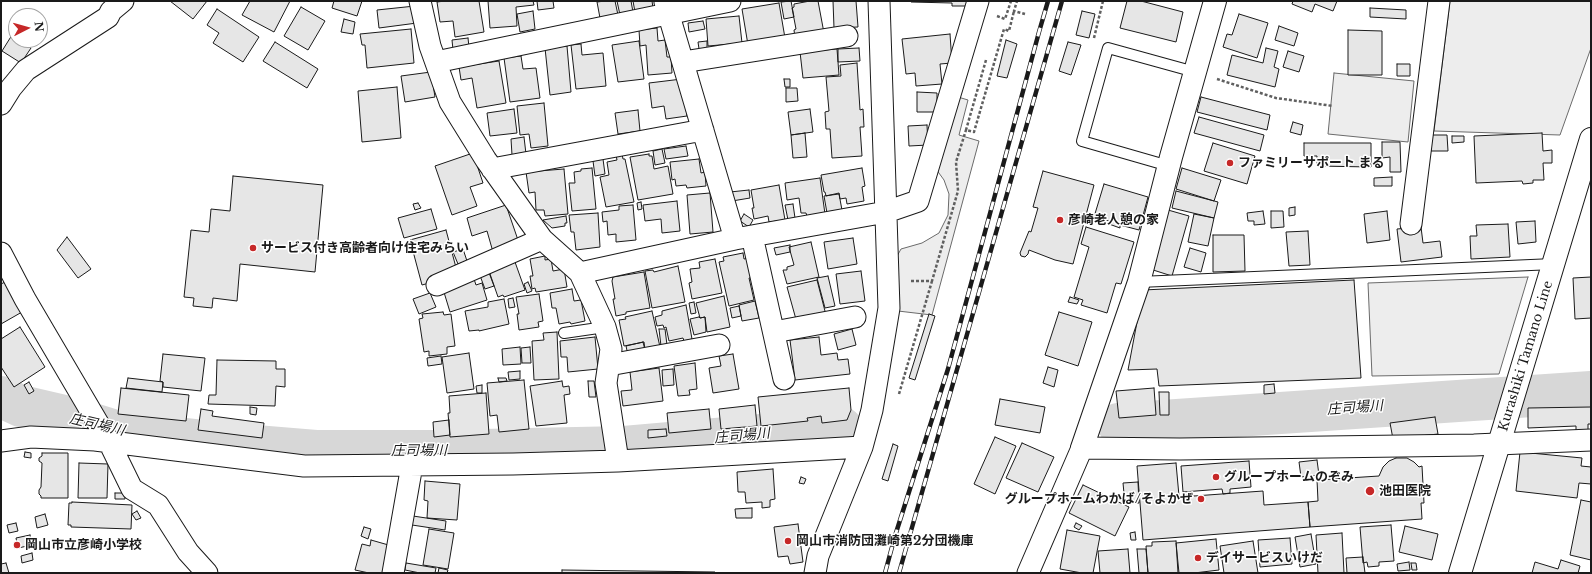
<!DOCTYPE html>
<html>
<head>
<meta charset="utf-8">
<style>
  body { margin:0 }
  #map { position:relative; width:1592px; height:574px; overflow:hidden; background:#fff; font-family:"Libre Baskerville",serif }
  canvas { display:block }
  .frame { position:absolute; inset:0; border:2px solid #1a1a1a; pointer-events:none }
  .north { position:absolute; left:8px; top:8px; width:40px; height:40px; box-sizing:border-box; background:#fff; border:1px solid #a3a3a3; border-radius:50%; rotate:84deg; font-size:11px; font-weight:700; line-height:16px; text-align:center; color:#1a1a1a }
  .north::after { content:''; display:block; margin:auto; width:14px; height:18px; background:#c62828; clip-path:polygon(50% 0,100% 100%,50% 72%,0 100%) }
</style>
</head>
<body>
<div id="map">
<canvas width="1592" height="574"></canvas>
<div class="frame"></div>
<div class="north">N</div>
</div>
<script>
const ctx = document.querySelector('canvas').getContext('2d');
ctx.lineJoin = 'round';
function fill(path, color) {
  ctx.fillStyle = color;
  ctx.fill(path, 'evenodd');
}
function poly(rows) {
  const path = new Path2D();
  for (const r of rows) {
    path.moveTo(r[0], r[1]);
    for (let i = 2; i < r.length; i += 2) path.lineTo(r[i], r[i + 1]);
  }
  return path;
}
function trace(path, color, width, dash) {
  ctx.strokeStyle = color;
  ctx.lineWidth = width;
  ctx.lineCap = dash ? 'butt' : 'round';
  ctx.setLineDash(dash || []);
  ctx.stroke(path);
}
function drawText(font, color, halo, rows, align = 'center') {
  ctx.font = font + ' "Libre Baskerville","Noto Sans JP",serif';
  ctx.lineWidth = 3;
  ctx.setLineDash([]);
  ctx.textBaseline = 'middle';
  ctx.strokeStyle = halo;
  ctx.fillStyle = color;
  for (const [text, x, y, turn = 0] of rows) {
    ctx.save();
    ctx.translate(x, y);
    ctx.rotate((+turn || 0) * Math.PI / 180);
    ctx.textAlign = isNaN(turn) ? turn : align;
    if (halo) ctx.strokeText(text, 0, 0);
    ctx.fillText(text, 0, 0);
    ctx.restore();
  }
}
const built = poly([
  [1450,1,1591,1,1591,48,1560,135,1434,131,1450,1],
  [1334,73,1414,81,1408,142,1328,134,1334,73],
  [958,97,968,100,959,135,979,141,932,315,898,311,896,258,901,249,922,243,939,233,948,215,949,194,944,180,936,169,958,97],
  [1528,277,1499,374,1372,376,1368,283,1528,277]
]);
fill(built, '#ededed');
trace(built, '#6a6a6a', 1);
trace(poly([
  [1,397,21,406,77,419,119,432,231,444,316,451,434,451,624,447,842,428],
  [1118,424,1591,392]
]), '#d7d7d7', 42);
const building = poly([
  [170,1,207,1,193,19,170,1],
  [250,1,290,1,274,32,242,15,250,1],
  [334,1,362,1,357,16,332,8,334,1],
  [445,1,479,1,484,32,455,37,453,21,440,22,437,2,445,1],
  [488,1,533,1,534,5,516,7,517,26,490,28,488,1],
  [537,1,553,1,554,8,538,10,537,1],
  [605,1,615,1,618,15,600,18,597,2,605,1],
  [617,1,631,1,633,12,620,15,617,1],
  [633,1,652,1,653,8,635,12,633,1],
  [791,1,794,17,784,19,781,2,791,1],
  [810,1,818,1,824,33,795,38,794,30,796,29,792,8,794,7,794,4,810,1],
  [833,1,856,1,858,27,834,28,833,1],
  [911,1,967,1,967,6,952,6,952,3,911,2,911,1],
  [1127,1,1141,1,1183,12,1176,42,1120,28,1127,1],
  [1293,1,1337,1,1333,11,1315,4,1312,12,1292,4,1293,1],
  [779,3,785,38,748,45,742,9,779,3],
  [415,6,417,23,379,28,377,10,415,6],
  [301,7,325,21,308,50,284,36,301,7],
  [1370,8,1406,10,1406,19,1370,17,1370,8],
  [217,9,259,37,243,62,213,43,219,33,207,25,217,9],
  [533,11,535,29,520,32,517,14,533,11],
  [1082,11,1095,14,1089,38,1076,35,1082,11],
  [1239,14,1268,23,1257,58,1223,47,1227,34,1232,35,1239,14],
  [739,16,742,43,708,46,706,19,739,16],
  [344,19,355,22,353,34,341,32,344,19],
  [703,21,705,29,689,32,688,23,703,21],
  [1279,26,1298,33,1294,46,1275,40,1279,26],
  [657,28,658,41,665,40,667,57,671,57,672,73,648,75,646,45,640,46,639,30,657,28],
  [411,29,414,63,367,68,365,45,362,45,360,34,411,29],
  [1348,30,1382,31,1382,75,1348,75,1348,30],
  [950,34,952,63,940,64,942,84,916,86,915,73,906,74,902,39,950,34],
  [12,35,16,38,16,40,19,40,31,48,21,63,2,51,12,35],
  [468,38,469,47,453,50,452,40,468,38],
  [1006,40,1017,44,1007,78,997,76,1006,40],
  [639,41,644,79,618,82,612,45,639,41],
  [707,41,707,48,699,49,698,42,707,41],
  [275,42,318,69,307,88,263,61,275,42],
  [1068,42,1081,45,1071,75,1059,71,1068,42],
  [581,44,582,55,603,53,606,86,576,89,571,45,581,44],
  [567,46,571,92,550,95,545,48,567,46],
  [859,48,860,61,838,62,838,49,859,48],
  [1266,48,1278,51,1274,67,1279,69,1275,87,1227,75,1232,55,1263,63,1266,48],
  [837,49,839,75,803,78,800,52,837,49],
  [1288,51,1304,56,1299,72,1283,67,1288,51],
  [521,56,523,69,536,68,540,98,510,102,504,58,521,56],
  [499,61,506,103,477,108,472,78,461,80,459,67,499,61],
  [857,63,860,110,863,109,864,127,860,127,862,156,832,158,830,129,826,129,825,112,829,111,826,77,841,76,840,65,857,63],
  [1397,64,1410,64,1410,76,1397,76,1397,64],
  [431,72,435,97,405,102,401,76,431,72],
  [682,79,687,116,666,119,664,106,652,108,649,83,682,79],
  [784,79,790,79,790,87,785,87,784,79],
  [397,87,401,138,362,142,358,91,397,87],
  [786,88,797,88,798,101,786,102,786,88],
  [917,92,937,93,937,112,917,112,917,92],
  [1201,97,1270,115,1267,130,1197,112,1201,97],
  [544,103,548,146,531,148,529,134,520,135,517,106,544,103],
  [514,109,517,133,490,136,487,113,514,109],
  [810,109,813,132,791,135,788,112,810,109],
  [638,110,640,131,618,134,615,113,638,110],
  [1199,117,1264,135,1260,151,1194,133,1199,117],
  [1293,122,1303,125,1301,135,1290,132,1293,122],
  [927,125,928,145,909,146,908,126,927,125],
  [805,133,807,157,793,158,791,135,805,133],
  [1542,133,1543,151,1552,150,1552,163,1543,163,1544,180,1533,180,1533,183,1523,184,1522,181,1476,183,1474,136,1542,133],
  [1431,135,1447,135,1448,151,1431,151,1431,135],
  [1452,136,1464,136,1464,142,1452,143,1452,136],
  [524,137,526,154,512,155,511,139,524,137],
  [1382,142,1400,142,1401,172,1390,172,1390,157,1382,158,1382,142],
  [1213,143,1255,156,1247,184,1204,171,1213,143],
  [1304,143,1371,143,1371,167,1317,166,1317,156,1304,156,1304,143],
  [686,146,688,156,666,159,664,149,686,146],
  [662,149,665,163,655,165,653,151,662,149],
  [473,153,483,183,470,187,477,206,452,215,435,166,473,153],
  [622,154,623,159,625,159,634,202,606,207,600,177,609,175,607,162,617,160,616,155,622,154],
  [649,154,649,156,652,156,654,169,668,166,673,194,638,200,630,157,649,154],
  [603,159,605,174,595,176,593,161,603,159],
  [699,159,701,173,705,172,706,186,687,188,686,185,676,186,675,179,672,180,670,162,699,159],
  [592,168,596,209,572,211,569,183,575,183,574,172,581,171,581,169,592,168],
  [862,168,865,186,862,187,864,201,847,204,846,198,840,199,839,193,826,196,825,192,824,192,821,175,862,168],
  [1182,168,1221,180,1214,201,1176,189,1182,168],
  [564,169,568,214,545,216,544,210,536,210,535,192,529,193,526,172,564,169],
  [1043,171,1094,185,1073,264,1055,260,1029,250,1028,254,1025,257,1021,256,1020,253,1029,231,1031,232,1038,208,1033,207,1043,171],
  [233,176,323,185,315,272,240,264,237,301,213,298,212,308,193,306,194,298,184,297,191,230,209,232,211,209,230,211,233,176],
  [1392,177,1392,186,1374,186,1374,178,1392,177],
  [820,178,825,214,807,216,806,213,801,213,799,198,787,200,785,183,820,178],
  [1104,184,1148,197,1139,230,1120,225,1120,228,1109,224,1109,221,1094,217,1104,184],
  [779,185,785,220,769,222,768,216,754,219,752,208,754,208,751,190,779,185],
  [749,190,750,198,732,201,730,192,749,190],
  [1176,191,1218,202,1214,218,1172,208,1176,191],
  [710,193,713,232,690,234,687,195,710,193],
  [839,194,842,210,827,213,824,196,839,194],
  [677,201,680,231,662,233,661,219,645,221,643,205,677,201],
  [641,202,642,209,638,210,637,203,641,202],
  [418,203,421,208,415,210,413,204,418,203],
  [793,204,795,218,788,220,785,205,793,204],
  [506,205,519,243,493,252,487,231,472,236,467,218,506,205],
  [633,205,636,240,616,242,616,234,608,235,607,221,603,222,602,212,619,210,619,206,633,205],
  [1295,207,1295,215,1289,216,1289,208,1295,207],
  [431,209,437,229,404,238,398,218,431,209],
  [1168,210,1189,216,1172,276,1150,269,1168,210],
  [1263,211,1265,224,1254,225,1254,221,1248,221,1247,213,1263,211],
  [1271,211,1283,211,1284,227,1271,228,1271,211],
  [1387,211,1390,240,1367,243,1364,214,1387,211],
  [598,213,600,247,576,250,574,232,571,232,569,215,598,213],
  [744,214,753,220,749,227,740,221,744,214],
  [1194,214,1214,218,1208,246,1188,242,1194,214],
  [566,216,567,223,565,223,565,226,552,228,543,220,566,216],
  [1535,221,1536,242,1518,244,1516,222,1535,221],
  [1508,224,1510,257,1471,259,1470,236,1477,236,1476,225,1508,224],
  [1086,227,1134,242,1121,284,1116,283,1107,313,1081,305,1083,300,1074,297,1089,247,1081,244,1086,227],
  [1421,227,1423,243,1440,241,1442,257,1401,262,1397,229,1421,227],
  [446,230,458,275,422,285,410,240,446,230],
  [1308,231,1310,265,1289,266,1286,232,1308,231],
  [1213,235,1244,235,1245,271,1213,272,1213,235],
  [67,237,91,269,78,278,57,250,67,237],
  [853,238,857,264,828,269,824,242,853,238],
  [811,242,819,277,787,284,783,270,787,270,787,267,794,265,789,247,811,242],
  [790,245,790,252,776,255,774,248,790,245],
  [1190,248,1206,253,1201,272,1184,267,1190,248],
  [463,249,467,261,458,264,453,252,463,249],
  [743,253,744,259,749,258,754,277,749,278,754,300,729,306,719,262,724,261,723,257,743,253],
  [545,256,545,260,551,259,553,271,564,269,567,287,536,292,535,288,532,289,530,276,533,276,530,259,545,256],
  [715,259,722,293,692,299,689,283,692,282,690,269,700,268,699,262,715,259],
  [515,262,525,290,504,297,503,295,498,297,489,271,515,262],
  [678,266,685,302,652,308,645,271,653,270,654,272,678,266],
  [488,270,494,286,485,289,479,273,488,270],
  [861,271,865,301,840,304,836,274,861,271],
  [644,272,650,308,626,312,626,314,616,316,613,299,615,299,612,281,613,277,644,272],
  [473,276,476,285,482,283,487,300,450,312,443,289,473,276],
  [828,276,835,306,825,308,817,278,828,276],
  [1591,277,1591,318,1575,319,1573,278,1591,277],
  [817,280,826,315,797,323,787,287,817,280],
  [1354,280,1361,378,1159,386,1157,369,1128,370,1143,290,1354,280],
  [5,282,22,312,1,324,1,284,5,282],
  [528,282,532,291,527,293,524,284,528,282],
  [572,289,574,301,581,300,585,321,571,324,570,322,559,324,556,308,552,308,550,293,572,289],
  [430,293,436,307,419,314,413,299,430,293],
  [539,294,543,321,538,322,539,327,519,330,517,314,519,314,516,297,539,294],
  [724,296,730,327,707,332,705,317,700,318,696,303,724,296],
  [1070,297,1079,300,1077,304,1068,302,1070,297],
  [513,298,515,307,509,308,508,299,513,298],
  [504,299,509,324,479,331,479,330,469,331,465,311,488,307,488,302,504,299],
  [755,301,759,318,742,321,739,305,755,301],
  [694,302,696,313,691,314,689,303,694,302],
  [686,305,692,339,684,341,683,338,669,341,666,327,664,328,663,325,657,326,655,317,662,315,662,311,686,305],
  [739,306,741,316,732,318,730,308,739,306],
  [652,311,660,347,645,350,644,342,624,346,619,320,626,319,625,317,652,311],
  [443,312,444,315,451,314,455,346,447,347,447,354,429,356,429,351,424,352,419,319,423,318,422,314,443,312],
  [1059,312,1092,322,1078,366,1045,355,1059,312],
  [929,314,935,316,915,380,909,378,929,314],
  [699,317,700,318,705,317,706,332,694,335,690,319,699,317],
  [20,327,45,367,14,387,1,367,1,339,20,327],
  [659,329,665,329,667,345,661,346,659,329],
  [852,329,856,345,838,350,834,334,852,329],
  [557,332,559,379,534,380,532,341,544,340,543,333,557,332],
  [595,337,598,369,568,372,567,357,561,357,560,341,595,337],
  [819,337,821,355,837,353,838,360,848,359,850,374,795,380,790,340,819,337],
  [643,342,645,350,628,355,626,346,643,342],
  [520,347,521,364,503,365,502,349,520,347],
  [530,347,531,363,522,363,521,348,530,347],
  [469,353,474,389,447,393,442,357,469,353],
  [163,354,205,358,201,391,163,387,163,382,160,381,163,354],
  [733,354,739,389,713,393,709,368,721,366,719,356,733,354],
  [441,356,442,364,428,366,427,358,441,356],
  [217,360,276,361,276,369,285,369,285,387,276,386,275,406,208,404,209,395,216,395,217,360],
  [695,363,697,389,689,390,690,395,678,396,674,366,695,363],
  [1048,367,1058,370,1054,387,1043,383,1048,367],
  [659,368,663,401,623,406,621,391,632,390,630,372,659,368],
  [673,369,674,385,663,386,662,370,673,369],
  [520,371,520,379,509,380,508,372,520,371],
  [128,378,163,382,162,392,126,388,128,378],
  [498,378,506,378,507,381,499,382,498,378],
  [524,380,529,429,499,432,497,415,490,416,487,383,524,380],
  [562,381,563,387,569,386,570,394,564,395,567,423,536,426,530,386,562,381],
  [588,381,594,381,596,397,589,397,588,381],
  [29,382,34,391,29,394,24,385,29,382],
  [1274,384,1275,393,1264,394,1264,385,1274,384],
  [482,385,482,393,477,393,476,386,482,385],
  [121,388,189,395,186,421,118,414,121,388],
  [849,388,851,410,847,420,822,423,821,416,807,418,808,421,761,426,758,397,849,388],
  [1154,388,1156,415,1119,418,1116,391,1154,388],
  [1159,392,1169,392,1169,415,1160,415,1159,392],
  [486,393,489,434,450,437,448,413,450,413,449,396,486,393],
  [1000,399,1045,407,1040,433,995,425,1000,399],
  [755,405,757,426,721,429,719,409,755,405],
  [250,407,257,408,256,415,250,414,250,407],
  [1591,407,1591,424,1588,424,1588,431,1576,432,1576,426,1528,428,1528,408,1591,407],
  [201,409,213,411,212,416,264,423,262,438,198,430,201,409],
  [709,409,711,429,669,433,667,413,709,409],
  [1435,417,1438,434,1393,439,1390,423,1435,417],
  [449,420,450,435,434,437,433,422,449,420],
  [666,429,667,436,648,438,648,430,666,429],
  [995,437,1016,446,995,494,974,484,995,437],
  [1022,443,1054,457,1038,492,1006,478,1022,443],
  [893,444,898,446,888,481,882,479,893,444],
  [25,452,31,453,31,458,24,457,25,452],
  [1520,452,1582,458,1581,466,1591,467,1591,484,1579,483,1577,498,1516,491,1520,452],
  [42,453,68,453,68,498,41,498,41,496,39,494,39,490,41,487,42,463,39,461,39,458,42,456,42,453],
  [1396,458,1407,458,1414,462,1419,467,1422,466,1424,503,1421,503,1422,519,1310,527,1308,502,1318,501,1317,480,1379,476,1383,467,1389,461,1396,458],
  [1317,460,1319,475,1301,477,1299,462,1317,460],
  [1249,461,1251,487,1230,489,1230,493,1223,494,1222,489,1183,492,1181,466,1249,461],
  [79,463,108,464,107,498,78,498,79,463],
  [1176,463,1179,496,1193,494,1194,496,1263,491,1264,505,1308,502,1310,527,1143,540,1137,466,1176,463],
  [773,469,775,499,770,500,770,507,762,508,762,502,746,503,745,492,738,492,737,472,773,469],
  [801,477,806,479,804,484,799,483,801,477],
  [425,481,460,484,457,520,427,518,428,501,424,500,425,481],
  [1138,482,1139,503,1125,504,1123,483,1138,482],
  [1083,485,1129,507,1115,536,1069,513,1083,485],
  [115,493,125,493,125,499,115,499,115,493],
  [1581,500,1591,502,1591,560,1570,555,1581,500],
  [72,502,132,505,131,529,71,527,71,525,68,525,69,503,72,503,72,502],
  [752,508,752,518,736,518,735,509,752,508],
  [137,511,141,518,136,520,132,514,137,511],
  [45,514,48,525,37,528,35,517,45,514],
  [413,516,446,521,445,530,412,525,413,516],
  [16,523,18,531,9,533,7,525,16,523],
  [1076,523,1082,526,1079,530,1074,527,1076,523],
  [798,524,803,562,790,564,788,556,778,557,774,527,798,524],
  [1391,525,1394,561,1379,562,1379,566,1368,567,1367,562,1363,563,1360,527,1391,525],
  [1405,526,1438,534,1432,560,1399,552,1405,526],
  [364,527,371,529,368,539,361,536,364,527],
  [429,529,454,533,448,569,423,565,429,529],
  [1067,530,1100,536,1093,573,1082,573,1060,569,1067,530],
  [1135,532,1136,540,1131,540,1130,533,1135,532],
  [1342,533,1344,573,1318,573,1316,535,1342,533],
  [1311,534,1316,564,1300,567,1295,537,1311,534],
  [30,535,32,545,18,548,16,538,30,535],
  [1290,538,1292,564,1260,567,1258,540,1290,538],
  [1216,539,1219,570,1194,573,1179,573,1176,543,1216,539],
  [371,540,392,546,385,573,369,573,355,570,362,544,370,546,371,540],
  [1176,541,1178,573,1148,573,1146,546,1152,546,1152,542,1176,541],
  [1253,541,1258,573,1224,573,1220,546,1253,541],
  [1128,549,1130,573,1100,573,1098,551,1128,549],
  [1137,549,1146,549,1148,573,1139,573,1137,549],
  [32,553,33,560,22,563,21,556,32,553],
  [1363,557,1365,573,1347,573,1346,558,1363,557],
  [1561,560,1580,566,1578,573,1532,573,1535,562,1558,569,1561,560],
  [1409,562,1410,570,1398,571,1397,564,1409,562],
  [6,563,9,573,1,573,1,564,6,563],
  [406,563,436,568,435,573,420,573,405,570,406,563],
  [1411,563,1416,563,1417,570,1412,570,1411,563],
  [439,568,448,570,447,573,438,573,439,568],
  [562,570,715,572,715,573,562,573,562,570]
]);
fill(building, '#e6e6e6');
trace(building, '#1a1a1a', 1);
const service = poly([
  [1169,166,1082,141,1108,48,1195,72],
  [1139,282,1554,264],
  [564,333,605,327]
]);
const minor = poly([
  [420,1,430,46,450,102,486,160,542,239,580,273,605,327,611,349,606,383,618,461],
  [665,2,735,239],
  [436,62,730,1],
  [683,62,847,36],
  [1,104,11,88,26,70,108,17,111,11,123,1],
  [492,169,703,130],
  [1411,224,1439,1],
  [752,236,784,379],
  [1,253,25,299,109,442,132,489,158,505,188,552,207,573],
  [580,273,735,239,886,212,918,201,978,1],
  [437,285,542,239],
  [774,332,855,317],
  [609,365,719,345],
  [1,441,31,437,95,440,304,466,513,464,618,461,862,447],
  [393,573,412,465],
  [815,573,818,556,862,447,872,410,889,308,879,1],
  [1028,573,1082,448,1180,449,1474,445,1591,440]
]);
const tertiary = poly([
  [1082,448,1139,282,1171,157,1215,1]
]);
const primary = poly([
  [1460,573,1591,139]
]);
trace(service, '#1a1a1a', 12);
trace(minor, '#1a1a1a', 23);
trace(tertiary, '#1a1a1a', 24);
trace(primary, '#1a1a1a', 24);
trace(poly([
  [1016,1,1017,1,1014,11,1025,14],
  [997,16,1005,19,1011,1],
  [1094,38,1103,1],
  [986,60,966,130,974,132,1004,29,1009,31,1014,11],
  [1217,79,1276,98,1333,106],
  [911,281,932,281,958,191,956,162,966,130],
  [899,394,932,281]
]), '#5f5f5f', 2.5, [3, 2]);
trace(service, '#fff', 10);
trace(minor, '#fff', 21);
trace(tertiary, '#fff', 22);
trace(primary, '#fff', 22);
const rail = poly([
  [885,573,895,536,948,369,1039,32,1048,1],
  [899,573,1062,1]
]);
trace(rail, '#1a1a1a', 4.5);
trace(rail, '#fff', 3, [9]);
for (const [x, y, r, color] of [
  [1230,163,4,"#c62828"],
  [1060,220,4,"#c62828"],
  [253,248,4,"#c62828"],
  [1216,477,4,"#c62828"],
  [1370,491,5,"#c62828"],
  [1201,499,4,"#c62828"],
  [788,541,4,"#c62828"],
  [17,545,4,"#c62828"],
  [1198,558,4,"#c62828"]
]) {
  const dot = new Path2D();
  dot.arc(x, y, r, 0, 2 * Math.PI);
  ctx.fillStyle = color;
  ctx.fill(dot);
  trace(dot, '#fff', 1.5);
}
drawText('bold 13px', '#1a1a1a', '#fff', [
  ["ファミリーサポート まる",1238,163],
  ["彦崎老人憩の家",1068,220],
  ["サービス付き高齢者向け住宅みらい",261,248],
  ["グループホームのぞみ",1224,477],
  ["池田医院",1379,491],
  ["グループホームわかば/そよかぜ",1193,499,"right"],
  ["岡山市消防団灘崎第2分団機庫",796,541],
  ["岡山市立彦崎小学校",25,545],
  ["デイサービスいけだ",1206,558]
], 'left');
drawText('13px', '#1a1a1a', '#fff', [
  ["Kurashiki Tamano Line",1526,356,-73]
]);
drawText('italic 14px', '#1a1a1a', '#fff', [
  ["庄司場川",1355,408,-4],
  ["庄司場川",97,425,13],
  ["庄司場川",742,436,-5],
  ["庄司場川",419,451]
]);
</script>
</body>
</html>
